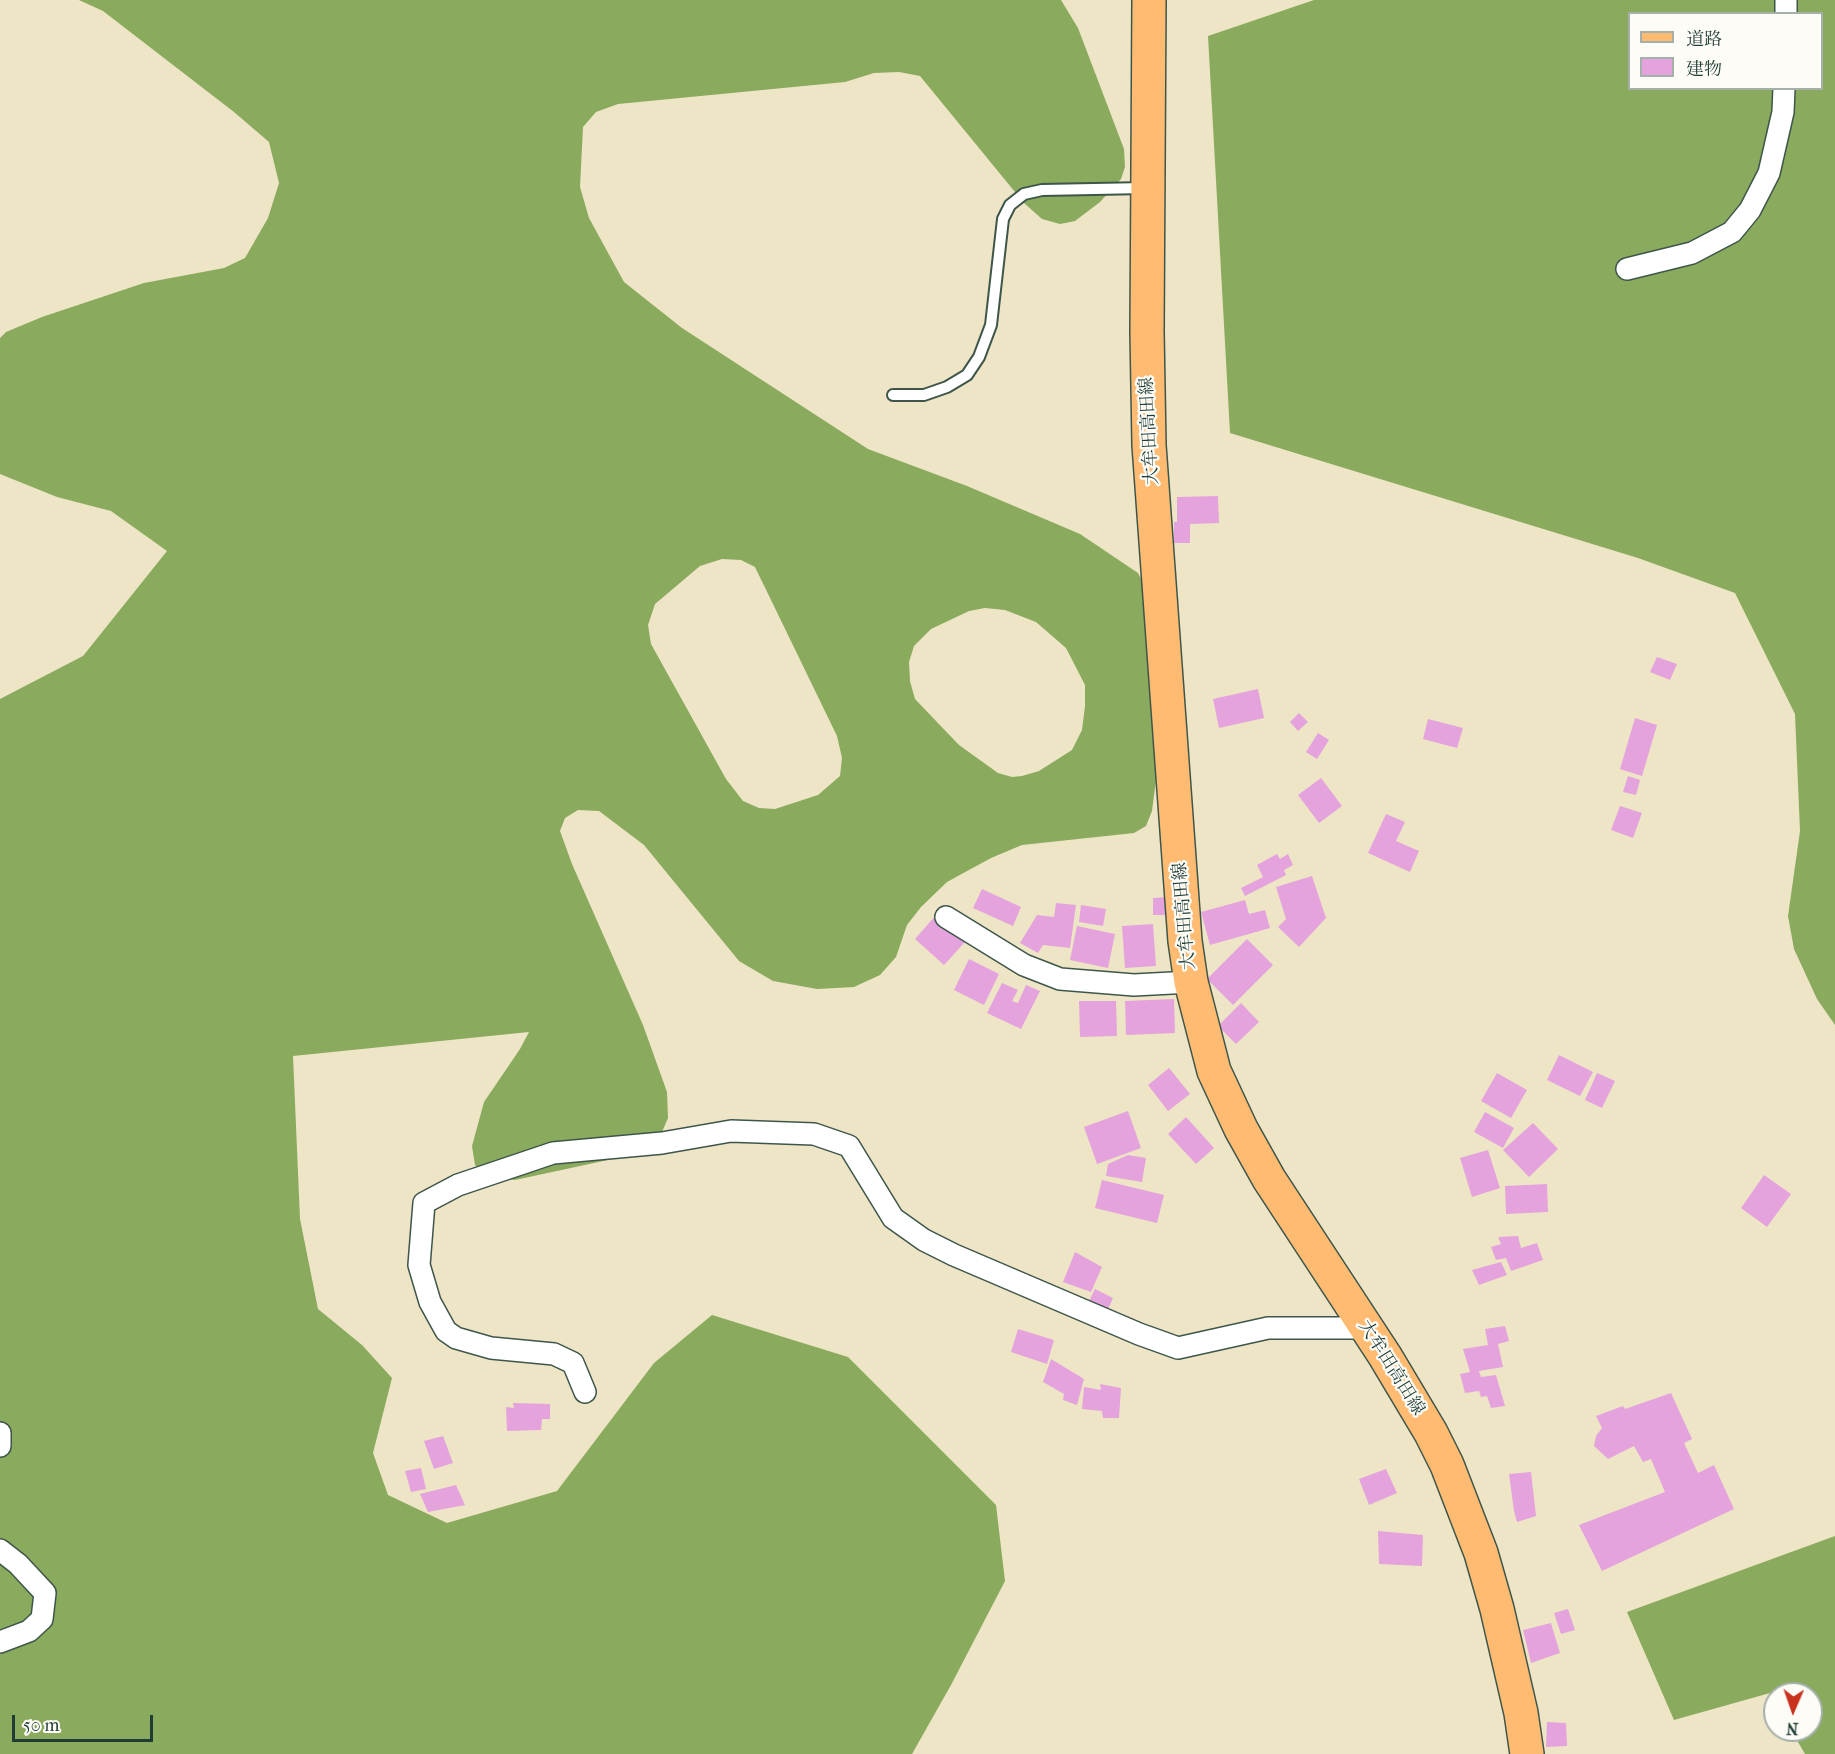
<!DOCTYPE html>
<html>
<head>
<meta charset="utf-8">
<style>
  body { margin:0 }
  #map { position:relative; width:1835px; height:1754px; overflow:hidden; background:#eee5c7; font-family:"IM FELL French Canon","Noto Serif JP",serif }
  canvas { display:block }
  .legend { position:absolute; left:1628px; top:12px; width:195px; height:78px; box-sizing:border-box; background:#fdfcf7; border:2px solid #a4b0a9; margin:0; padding:8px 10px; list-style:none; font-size:18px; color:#1f3d34 }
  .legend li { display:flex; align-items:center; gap:12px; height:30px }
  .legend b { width:30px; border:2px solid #a4b0a9 }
  .north { position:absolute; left:1763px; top:1682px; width:60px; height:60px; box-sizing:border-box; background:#fdfcf7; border:2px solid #a4b0a9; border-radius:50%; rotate:182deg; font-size:16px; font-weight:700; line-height:24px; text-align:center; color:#1f3d34 }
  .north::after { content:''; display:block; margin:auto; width:21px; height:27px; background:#c8321e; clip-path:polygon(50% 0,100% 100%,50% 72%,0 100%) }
  .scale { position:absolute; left:12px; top:1715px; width:141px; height:27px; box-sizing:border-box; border:3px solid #1f3d34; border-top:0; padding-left:8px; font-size:18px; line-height:21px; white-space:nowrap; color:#1f3d34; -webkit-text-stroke:4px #fdfcf7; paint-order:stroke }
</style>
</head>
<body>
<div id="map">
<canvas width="1835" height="1754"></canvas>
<ul class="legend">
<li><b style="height:8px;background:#febb71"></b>道路</li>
<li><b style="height:16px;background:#e4a3dd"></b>建物</li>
</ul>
<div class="north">N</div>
<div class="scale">50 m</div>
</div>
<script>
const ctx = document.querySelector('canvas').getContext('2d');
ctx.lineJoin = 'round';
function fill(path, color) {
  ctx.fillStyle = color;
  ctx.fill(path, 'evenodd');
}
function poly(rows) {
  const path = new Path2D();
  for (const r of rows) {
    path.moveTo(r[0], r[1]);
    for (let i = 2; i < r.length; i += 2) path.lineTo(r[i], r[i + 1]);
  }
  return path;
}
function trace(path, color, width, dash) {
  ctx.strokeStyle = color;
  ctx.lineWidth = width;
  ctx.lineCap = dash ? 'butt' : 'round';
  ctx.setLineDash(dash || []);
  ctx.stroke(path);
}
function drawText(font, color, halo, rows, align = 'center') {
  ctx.font = font + ' "IM FELL French Canon","Noto Serif JP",serif';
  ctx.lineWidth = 4.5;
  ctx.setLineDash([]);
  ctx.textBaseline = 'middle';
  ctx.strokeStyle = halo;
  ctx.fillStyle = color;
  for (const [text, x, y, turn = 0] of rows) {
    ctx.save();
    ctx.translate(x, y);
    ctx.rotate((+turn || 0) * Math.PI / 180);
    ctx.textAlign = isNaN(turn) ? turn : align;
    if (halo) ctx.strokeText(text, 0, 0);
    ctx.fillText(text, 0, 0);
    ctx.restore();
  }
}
fill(poly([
  [79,0,1061,0,1078,28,1124,149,1125,167,1121,179,1100,202,1075,221,1060,224,1042,219,1024,203,920,76,899,72,874,73,845,82,618,104,596,112,583,127,580,187,589,218,624,282,682,328,868,449,967,486,1080,534,1138,573,1146,589,1150,625,1156,780,1152,811,1146,826,1134,833,1022,845,991,858,947,882,921,907,907,925,896,957,880,975,854,987,817,989,773,981,739,961,644,845,599,811,578,810,565,818,560,831,572,864,643,1025,667,1092,668,1118,662,1132,645,1152,515,1180,486,1177,475,1165,472,1146,484,1102,520,1049,529,1032,293,1056,300,1219,318,1309,362,1345,392,1378,373,1453,388,1495,447,1523,557,1491,654,1363,712,1315,848,1357,996,1505,1005,1581,951,1685,912,1754,0,1754,0,699,83,656,167,551,111,511,57,497,0,474,0,338,6,332,42,317,144,283,224,268,245,258,268,218,279,183,269,142,234,112,103,11],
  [722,559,741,560,755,567,837,736,842,758,840,776,818,795,775,809,759,808,743,801,726,779,651,644,648,625,655,604,700,566],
  [985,608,1005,610,1036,622,1066,648,1085,685,1085,706,1082,730,1072,750,1039,771,1022,776,1012,777,998,773,959,745,915,699,910,681,909,662,914,646,931,629,969,611],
  [1314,0,1835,0,1835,1025,1817,999,1794,949,1788,916,1800,831,1795,714,1735,593,1638,558,1230,433,1208,36],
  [1630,14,1822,14,1822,88,1630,88],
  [1835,1536,1835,1754,1805,1754,1791,1730,1811,1730,1811,1694,1775,1694,1775,1701,1770,1693,1674,1720,1627,1612]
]), '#8aaa5d');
fill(poly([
  [1218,496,1219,523,1190,524,1190,543,1174,543,1174,522,1177,522,1177,497],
  [1657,657,1677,664,1670,680,1650,672],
  [1258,689,1264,718,1219,728,1213,699],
  [1299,713,1308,722,1298,731,1290,722],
  [1635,718,1657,725,1642,776,1620,769],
  [1428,719,1463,728,1457,748,1423,739],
  [1318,733,1329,740,1317,759,1306,752],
  [1628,776,1640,780,1636,795,1623,792],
  [1321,778,1342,806,1319,823,1298,795],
  [1620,806,1642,813,1633,838,1611,830],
  [1386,814,1405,822,1396,841,1419,851,1410,872,1368,853],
  [1277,854,1280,859,1288,854,1293,865,1284,870,1286,875,1245,896,1241,888,1263,877,1257,865],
  [1312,876,1326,918,1299,947,1278,927,1286,919,1276,887],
  [982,889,1021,907,1013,926,973,908],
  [1168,897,1167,915,1153,915,1153,898],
  [1245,900,1249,914,1265,910,1270,928,1210,945,1201,912],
  [1056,903,1076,905,1070,948,1043,945,1038,953,1020,943,1037,915,1054,917],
  [1081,905,1106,909,1103,926,1079,922],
  [936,915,965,942,944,965,915,939],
  [1153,924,1156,966,1125,968,1122,926],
  [1077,926,1115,934,1108,968,1070,960],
  [1247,939,1273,965,1233,1005,1207,979],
  [969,959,999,974,984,1005,954,990],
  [1002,983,1018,990,1012,1001,1018,1003,1026,985,1040,991,1021,1029,987,1013],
  [1174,999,1175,1033,1126,1035,1125,1001],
  [1079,1001,1116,1001,1117,1036,1080,1037],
  [1241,1003,1259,1022,1236,1044,1218,1026],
  [1559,1055,1593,1072,1580,1096,1547,1080],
  [1169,1068,1190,1094,1168,1111,1148,1085],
  [1497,1073,1527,1090,1511,1118,1481,1101],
  [1597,1073,1615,1081,1602,1108,1585,1100],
  [1128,1111,1141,1148,1097,1164,1084,1127],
  [1485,1112,1514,1128,1503,1148,1474,1132],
  [1186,1117,1214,1148,1196,1164,1168,1134],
  [1533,1123,1558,1149,1529,1177,1503,1150],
  [1488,1150,1500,1188,1472,1197,1460,1158],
  [1128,1155,1146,1158,1142,1182,1106,1176,1108,1164],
  [1764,1175,1791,1194,1767,1227,1741,1208],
  [1102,1180,1164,1195,1157,1223,1095,1208],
  [1547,1184,1548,1212,1506,1214,1505,1186],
  [1518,1236,1521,1248,1537,1243,1543,1260,1511,1271,1506,1258,1496,1260,1491,1247,1501,1244,1498,1237],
  [1075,1252,1102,1267,1091,1292,1063,1282],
  [1501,1262,1507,1275,1479,1285,1472,1270],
  [1095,1289,1113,1298,1105,1316,1086,1307],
  [1505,1326,1509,1341,1498,1344,1503,1367,1479,1371,1481,1377,1496,1375,1505,1406,1491,1408,1487,1396,1481,1397,1479,1391,1465,1393,1460,1374,1470,1372,1463,1349,1488,1345,1485,1329],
  [1018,1329,1054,1340,1047,1364,1011,1352],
  [1051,1359,1084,1379,1077,1405,1063,1400,1064,1394,1043,1382],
  [1100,1384,1121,1388,1119,1418,1103,1418,1102,1411,1082,1409,1084,1387,1101,1390],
  [1671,1393,1692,1439,1684,1443,1698,1473,1714,1465,1734,1509,1602,1571,1579,1525,1665,1492,1651,1459,1643,1462,1634,1446,1608,1459,1594,1446,1596,1436,1602,1428,1596,1416,1623,1406,1625,1409],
  [513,1403,550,1404,550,1419,542,1419,541,1430,507,1431,506,1407,514,1408],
  [443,1436,453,1463,434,1469,424,1441],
  [421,1468,426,1489,411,1492,405,1471],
  [1386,1469,1397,1493,1369,1505,1359,1479],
  [1531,1472,1536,1516,1517,1522,1514,1511,1509,1474],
  [456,1485,465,1505,428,1512,420,1494],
  [1378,1531,1423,1535,1422,1566,1379,1564],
  [1568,1609,1575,1630,1561,1634,1554,1613],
  [1551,1623,1560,1653,1531,1663,1523,1630],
  [1547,1722,1566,1723,1567,1746,1546,1747]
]), '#e4a3dd');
const lane = poly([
  [893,395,924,395,947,387,967,375,979,357,991,325,1003,219,1010,205,1024,194,1042,190,1146,188]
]);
const street = poly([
  [1786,14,1786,0],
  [1627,269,1692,253,1732,232,1750,210,1769,173,1783,112,1784,88],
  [946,917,1024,965,1060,979,1134,985,1191,982],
  [585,1392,573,1363,554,1354,491,1348,456,1338,446,1331,430,1302,419,1265,424,1203,458,1185,553,1153,662,1143,731,1131,814,1134,849,1146,893,1218,924,1240,954,1255,1139,1334,1178,1348,1268,1328,1366,1328],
  [0,1433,0,1446],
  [0,1550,18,1564,45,1593,42,1619,29,1631,0,1642]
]);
const primary = poly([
  [1149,0,1147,331,1149,445,1185,941,1191,982,1214,1071,1241,1129,1269,1179,1385,1356,1431,1433,1447,1465,1481,1553,1497,1609,1521,1713,1527,1754]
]);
trace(lane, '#3e564a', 14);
trace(street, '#3e564a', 24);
trace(primary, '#3e564a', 36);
trace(lane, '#fff', 10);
trace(street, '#fff', 21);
trace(primary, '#febb71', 33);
drawText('18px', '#1f3d34', '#fdfcf7', [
  ["大牟田高田線",1150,431,-93],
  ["大牟田高田線",1185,916,-95],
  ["大牟田高田線",1391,1368,58]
]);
</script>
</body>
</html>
